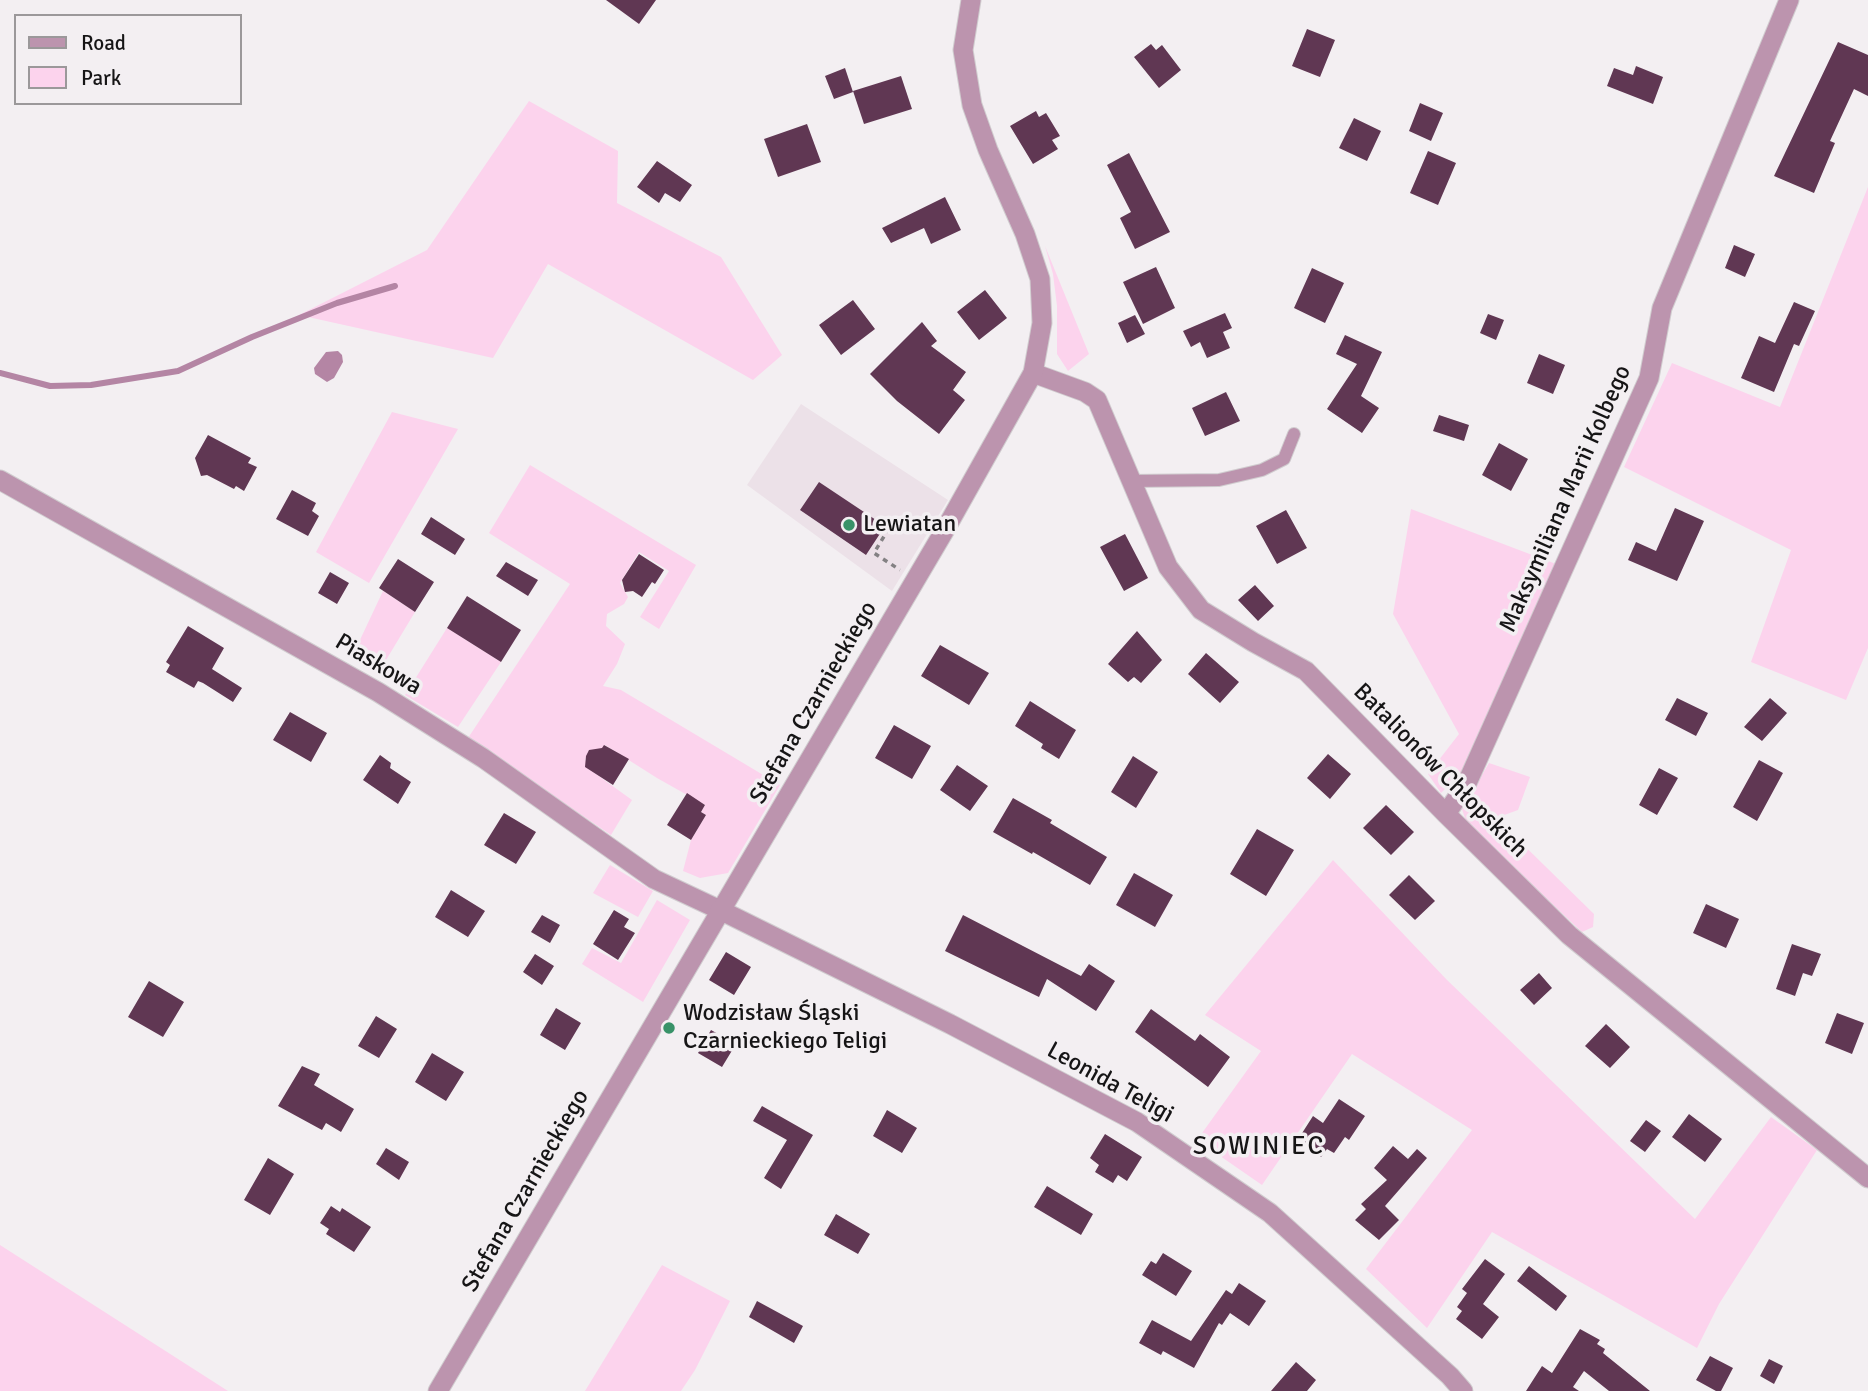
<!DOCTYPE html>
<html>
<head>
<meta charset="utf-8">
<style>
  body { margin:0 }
  #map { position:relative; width:1868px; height:1391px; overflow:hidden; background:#f3eff2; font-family:Signika,sans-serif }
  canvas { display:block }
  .legend { position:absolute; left:14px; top:14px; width:228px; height:91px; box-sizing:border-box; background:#f3eff2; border:2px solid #9b989a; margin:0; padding:9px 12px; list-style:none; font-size:21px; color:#161516 }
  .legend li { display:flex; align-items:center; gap:14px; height:35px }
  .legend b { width:35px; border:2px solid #9b989a }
</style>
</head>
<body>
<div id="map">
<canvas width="1868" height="1391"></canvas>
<ul class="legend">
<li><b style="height:9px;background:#bc94ae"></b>Road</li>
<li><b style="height:19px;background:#fcd3ed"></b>Park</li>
</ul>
</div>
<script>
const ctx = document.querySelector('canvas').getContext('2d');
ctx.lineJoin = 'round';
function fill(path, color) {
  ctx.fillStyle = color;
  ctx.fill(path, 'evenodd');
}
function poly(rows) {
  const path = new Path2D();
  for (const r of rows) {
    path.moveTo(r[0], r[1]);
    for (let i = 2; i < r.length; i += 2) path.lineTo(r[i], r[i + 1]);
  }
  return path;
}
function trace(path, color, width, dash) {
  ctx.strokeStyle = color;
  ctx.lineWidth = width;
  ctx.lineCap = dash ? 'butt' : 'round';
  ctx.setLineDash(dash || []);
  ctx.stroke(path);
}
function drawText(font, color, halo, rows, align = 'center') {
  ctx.font = font + ' Signika,sans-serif';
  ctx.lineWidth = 7;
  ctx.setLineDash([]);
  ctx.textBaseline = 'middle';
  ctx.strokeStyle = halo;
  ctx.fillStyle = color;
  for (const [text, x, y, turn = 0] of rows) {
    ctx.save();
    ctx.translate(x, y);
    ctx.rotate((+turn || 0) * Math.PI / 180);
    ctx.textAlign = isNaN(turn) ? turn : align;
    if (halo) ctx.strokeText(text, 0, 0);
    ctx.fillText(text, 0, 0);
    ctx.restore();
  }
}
fill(poly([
  [801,404,948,500,892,591,747,485]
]), '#ece1e8');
fill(poly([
  [529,101,618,151,617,203,721,257,782,355,753,380,548,264,493,358,299,315,427,250],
  [1868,187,1868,648,1846,700,1751,662,1791,550,1624,467,1672,363,1780,407],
  [1045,246,1089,354,1068,371,1057,354,1057,306,1053,274],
  [392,412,458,429,369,583,316,552],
  [530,465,696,565,659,629,640,617,669,571,639,552,620,583,628,597,624,604,607,614,606,626,625,644,617,664,603,686,621,690,780,785,728,873,700,878,683,871,691,840,706,815,701,812,705,805,657,778,605,745,600,752,589,750,585,760,592,764,589,769,632,800,611,835,468,738,570,584,489,533],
  [1411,509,1556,564,1463,771,1441,793,1428,774,1459,734,1393,614],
  [383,591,415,612,377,675,351,659],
  [447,628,501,662,458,727,405,695],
  [1489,763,1530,777,1518,810,1496,818,1594,914,1593,927,1582,932,1467,825,1462,809],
  [1333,860,1447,980,1695,1219,1771,1117,1817,1150,1719,1304,1697,1348,1492,1232,1427,1328,1366,1269,1472,1130,1352,1054,1262,1185,1197,1140,1261,1051,1205,1015],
  [610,865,653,891,638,917,593,893],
  [657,900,690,920,643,1002,582,964,592,948,621,963],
  [0,1245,228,1391,0,1391],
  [662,1265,730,1301,695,1370,681,1391,585,1391]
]), '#fcd3ed');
fill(poly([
  [338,351,342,355,343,362,334,378,327,382,315,374,314,368,326,352]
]), '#b485a4');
trace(poly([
  [0,373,50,386,91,385,178,371,252,337,337,303,395,286]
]), '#b485a4', 6);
fill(poly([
  [606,0,656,0,639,24],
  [1307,29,1335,40,1320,77,1292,66],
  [1838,42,1868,55,1868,96,1854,89,1830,141,1835,143,1814,193,1774,176],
  [1151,44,1156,50,1162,45,1181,70,1159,88,1134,57],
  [1636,66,1663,77,1653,104,1607,86,1614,68,1633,75],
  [845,68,853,92,834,99,825,76],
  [901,76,912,109,864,124,853,91],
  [1420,103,1443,113,1431,141,1409,131],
  [1036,111,1039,117,1046,113,1060,136,1052,140,1058,149,1033,164,1010,126],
  [1354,118,1381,131,1367,161,1339,148],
  [807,124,821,162,778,177,764,139],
  [1428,151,1456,163,1438,205,1410,193],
  [1129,153,1170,232,1135,249,1120,218,1131,212,1107,165],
  [657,161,692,185,680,202,665,193,659,203,637,187],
  [945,197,961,230,931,244,924,228,891,243,882,228],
  [1734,245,1755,254,1745,277,1725,268],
  [1156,267,1175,308,1143,324,1123,282],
  [1312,268,1344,283,1325,323,1294,308],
  [985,290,1007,318,979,340,957,312],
  [853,300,875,329,841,355,819,325],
  [1794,302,1815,311,1799,346,1794,344,1774,392,1741,378,1759,336,1775,343],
  [1225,313,1232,328,1223,332,1230,348,1207,358,1200,342,1191,347,1183,331],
  [1488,314,1504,320,1496,340,1480,333],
  [1135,315,1145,334,1127,343,1118,323],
  [922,322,937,341,931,346,966,372,953,390,965,400,939,434,897,401,870,374],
  [1345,335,1382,352,1361,396,1379,408,1362,433,1327,409,1357,364,1336,354],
  [1539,354,1565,365,1553,394,1527,383],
  [1226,392,1240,421,1205,436,1192,408],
  [1439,415,1469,425,1464,441,1433,431],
  [208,435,251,458,248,463,257,467,244,491,236,486,234,489,207,475,201,476,195,458],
  [1499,443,1528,459,1511,491,1482,475],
  [819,482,885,526,866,555,800,510],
  [292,490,316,503,312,511,319,516,308,536,276,519],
  [1675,508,1704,521,1677,581,1628,560,1636,542,1656,551],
  [1286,510,1307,548,1277,564,1256,526],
  [431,517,465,539,455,555,421,534],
  [1125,534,1148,578,1124,591,1100,547],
  [639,554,664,570,655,584,652,582,642,597,633,591,625,592,622,580],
  [398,559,434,582,415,612,379,588],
  [506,562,538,580,528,596,496,576],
  [330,572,349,583,337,604,318,593],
  [1255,585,1274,606,1258,621,1238,600],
  [467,596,521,630,501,662,447,628],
  [188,626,224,648,212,669,242,688,233,702,203,683,198,681,194,688,166,672,170,665,166,662],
  [1137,631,1162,660,1141,683,1134,677,1128,682,1108,664],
  [940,645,989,673,969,705,921,676],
  [1206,653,1239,682,1220,703,1188,674],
  [1677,698,1708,713,1696,736,1665,720],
  [1770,698,1787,713,1762,741,1744,727],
  [1030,701,1076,730,1059,759,1041,748,1043,744,1015,726],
  [290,712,327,733,311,762,273,740],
  [894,725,931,746,912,779,875,758],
  [604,745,629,759,613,785,585,767,586,756,589,750,602,748],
  [1328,754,1351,774,1330,799,1307,778],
  [380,755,391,763,390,768,411,782,398,804,363,780],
  [1133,756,1158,772,1136,808,1111,792],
  [1759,760,1783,773,1757,821,1733,807],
  [957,765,988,786,970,811,940,790],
  [1659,768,1678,778,1657,815,1639,805],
  [687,793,705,805,701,812,706,815,691,840,667,825],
  [1013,798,1052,820,1050,823,1107,857,1090,885,1033,852,1032,854,993,832],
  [1386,805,1414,832,1391,855,1363,828],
  [504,813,536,832,516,864,484,845],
  [1257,829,1294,850,1266,896,1230,874],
  [1134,873,1173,895,1155,927,1116,905],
  [1409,875,1435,901,1415,920,1389,895],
  [451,890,485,911,468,937,435,917],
  [1706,904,1739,919,1726,948,1693,933],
  [614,910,629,919,624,927,635,933,618,960,593,944],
  [542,915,560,925,550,943,531,932],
  [963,915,1081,976,1089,964,1115,981,1096,1011,1047,979,1039,997,945,951],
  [1792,944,1821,954,1812,976,1803,973,1795,996,1776,989],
  [726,952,751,967,734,995,709,980],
  [535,954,554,966,542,985,523,972],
  [1539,973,1552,988,1534,1005,1520,990],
  [149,981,184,1002,163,1037,128,1017],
  [556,1008,581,1023,565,1050,540,1035],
  [1151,1009,1195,1041,1200,1034,1230,1057,1208,1087,1135,1032],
  [1837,1013,1864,1023,1852,1054,1825,1043],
  [376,1016,397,1029,379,1058,358,1046],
  [1606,1024,1630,1047,1610,1068,1585,1046],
  [711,1030,736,1044,722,1067,698,1053],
  [432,1053,464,1072,446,1101,415,1082],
  [302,1066,320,1074,314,1085,354,1109,341,1132,326,1123,322,1130,278,1106],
  [1339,1099,1365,1116,1349,1140,1345,1137,1334,1153,1327,1149,1321,1157,1297,1141,1313,1116,1323,1123],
  [762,1106,813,1135,781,1189,764,1178,787,1140,753,1121],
  [887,1110,917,1128,902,1153,873,1136],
  [1689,1114,1722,1139,1705,1162,1672,1137],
  [1646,1120,1661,1131,1645,1152,1630,1141],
  [1105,1134,1142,1157,1127,1181,1118,1175,1113,1183,1095,1172,1099,1165,1090,1158],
  [1393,1146,1408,1159,1417,1149,1427,1158,1385,1206,1399,1220,1379,1240,1355,1220,1366,1209,1361,1204,1387,1180,1374,1168],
  [386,1148,409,1162,399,1180,376,1164],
  [268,1158,294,1174,270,1215,244,1200],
  [1047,1186,1093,1214,1081,1235,1034,1207],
  [331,1206,340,1212,342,1208,371,1227,354,1252,326,1234,329,1229,320,1223],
  [836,1214,870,1234,858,1254,824,1235],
  [1163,1253,1192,1271,1176,1296,1142,1275,1151,1261,1156,1264],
  [1485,1259,1505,1274,1483,1304,1499,1317,1482,1339,1456,1319,1462,1311,1457,1307,1467,1293,1462,1289],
  [1529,1266,1567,1296,1556,1311,1517,1281],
  [1239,1283,1266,1301,1249,1326,1230,1313,1222,1325,1219,1323,1194,1368,1163,1351,1161,1355,1139,1343,1152,1320,1191,1341,1226,1290,1232,1294],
  [757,1301,803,1326,794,1343,749,1317],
  [1580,1329,1600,1340,1597,1344,1605,1349,1603,1353,1650,1391,1609,1391,1584,1371,1573,1387,1579,1391,1526,1391,1542,1366,1552,1373],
  [1710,1356,1733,1368,1721,1391,1716,1391,1696,1380],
  [1769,1359,1783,1366,1774,1384,1760,1376],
  [1296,1362,1316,1380,1307,1391,1271,1391]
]), '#603753');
const service = poly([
  [1130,481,1219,480,1262,470,1284,459,1294,434]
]);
const minor = poly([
  [1033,373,1085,392,1097,400,1168,567,1201,610,1253,642,1306,671,1446,814,1569,935,1868,1178],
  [0,480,378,692,483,758,654,879,720,910],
  [1446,814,1467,783,1649,378,1662,308,1789,0]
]);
const tertiary = poly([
  [720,910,950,1024,1137,1122,1270,1213,1450,1376,1463,1391],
  [438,1391,946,528,1033,373,1042,323,1040,279,1025,234,988,150,972,105,963,50,971,0]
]);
trace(service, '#d0cccf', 14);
trace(minor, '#d0cccf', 21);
trace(tertiary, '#d0cccf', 21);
trace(poly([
  [889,528,874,553,900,570]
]), '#838183', 3.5, [5, 5]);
trace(service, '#bc94ae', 12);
trace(minor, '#bc94ae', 19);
trace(tertiary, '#bc94ae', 19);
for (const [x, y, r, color] of [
  [849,525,7,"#389268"],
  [669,1028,7,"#389268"]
]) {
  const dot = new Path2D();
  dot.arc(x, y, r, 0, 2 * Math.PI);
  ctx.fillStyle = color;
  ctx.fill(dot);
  trace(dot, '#f3eff2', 2.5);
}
drawText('24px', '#161516', '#f3eff2', [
  ["Maksymiliana Marii Kolbego",1566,499,-66],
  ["Piaskowa",378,665,31],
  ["Stefana Czarnieckiego",814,703,-60],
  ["Batalionów Chłopskich",1440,771,45],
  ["Leonida Teligi",1110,1083,29],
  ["Stefana Czarnieckiego",526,1191,-60]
]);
drawText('24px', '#161516', '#f3eff2', [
  ["Lewiatan",863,525],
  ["Wodzisław Śląski",683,1014],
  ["Czarnieckiego Teligi",683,1042]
], 'left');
ctx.letterSpacing = '2px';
drawText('26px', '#161516', '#f3eff2', [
  ["SOWINIEC",1259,1147]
]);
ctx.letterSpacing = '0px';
</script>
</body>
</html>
